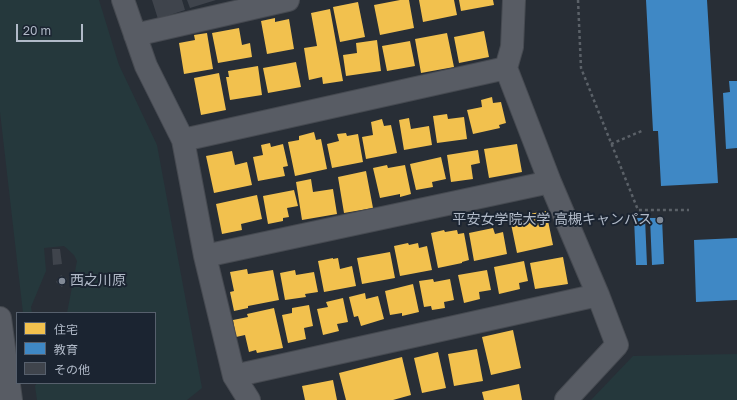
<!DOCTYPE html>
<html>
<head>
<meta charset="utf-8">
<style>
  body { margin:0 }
  #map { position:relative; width:737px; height:400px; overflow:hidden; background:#282e36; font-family:"Golos Text","Noto Sans JP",sans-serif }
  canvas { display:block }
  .legend { position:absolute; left:16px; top:312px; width:140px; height:72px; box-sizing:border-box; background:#1b2431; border:1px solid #57606d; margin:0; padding:5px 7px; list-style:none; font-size:12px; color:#b1bac8 }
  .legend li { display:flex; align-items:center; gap:8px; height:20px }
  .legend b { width:20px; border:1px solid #57606d }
  .scale { position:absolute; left:16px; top:24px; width:67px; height:18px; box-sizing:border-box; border:2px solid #b1bac8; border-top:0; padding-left:5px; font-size:12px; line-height:14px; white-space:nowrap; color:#b1bac8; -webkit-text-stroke:3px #1b2431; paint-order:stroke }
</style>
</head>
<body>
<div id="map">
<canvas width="737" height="400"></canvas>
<ul class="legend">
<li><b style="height:11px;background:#f2c14e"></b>住宅</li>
<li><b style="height:11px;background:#3f88c5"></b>教育</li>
<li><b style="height:11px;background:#3f444c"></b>その他</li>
</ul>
<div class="scale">20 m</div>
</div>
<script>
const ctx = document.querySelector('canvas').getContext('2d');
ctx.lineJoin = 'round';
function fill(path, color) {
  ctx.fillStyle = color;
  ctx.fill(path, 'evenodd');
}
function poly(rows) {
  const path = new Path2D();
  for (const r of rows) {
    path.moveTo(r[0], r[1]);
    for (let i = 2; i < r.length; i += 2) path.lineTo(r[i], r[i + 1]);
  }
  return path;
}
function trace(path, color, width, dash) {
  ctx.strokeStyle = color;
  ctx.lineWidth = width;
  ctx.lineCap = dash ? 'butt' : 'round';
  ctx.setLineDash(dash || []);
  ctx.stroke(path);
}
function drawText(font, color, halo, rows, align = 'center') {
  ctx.font = font + ' "Golos Text","Noto Sans JP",sans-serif';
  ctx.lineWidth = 4;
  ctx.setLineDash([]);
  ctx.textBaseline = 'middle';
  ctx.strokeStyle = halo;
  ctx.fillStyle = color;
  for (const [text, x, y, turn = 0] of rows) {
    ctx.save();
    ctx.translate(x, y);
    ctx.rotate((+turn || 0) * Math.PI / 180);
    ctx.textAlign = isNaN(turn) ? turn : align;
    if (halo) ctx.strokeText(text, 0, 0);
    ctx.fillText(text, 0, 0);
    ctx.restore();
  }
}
fill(poly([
  [0,0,99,0,119,65,157,145,202,388,187,400,37,400,35,386,37,383,155,383,155,313,67,313,77,261,74,255,64,246,44,248,46,271,31,307,32,313,23,313,0,112],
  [737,354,737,400,591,400,633,356]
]), '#25383c');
fill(poly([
  [400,0,409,0,414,28,380,35,374,5],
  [419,0,454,0,457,15,423,22],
  [459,0,493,0,494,5,461,11],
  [358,2,365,37,340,42,333,7],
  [330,9,343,81,323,84,322,77,309,80,304,48,317,46,311,13],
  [275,18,275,22,289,19,294,49,267,54,261,21],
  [239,28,242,45,250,43,252,57,218,63,212,33],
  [484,31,489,57,459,63,454,37],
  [207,33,213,69,184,74,179,43,195,40,194,35],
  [447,33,454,67,421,73,415,39],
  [377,40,381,71,346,76,343,55,357,53,356,43],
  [410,41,415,66,387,71,382,46],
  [296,62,301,87,268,93,263,68],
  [258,66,262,95,230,100,226,77,229,77,228,71],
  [219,73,226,110,201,115,194,78],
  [492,97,493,103,501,102,506,123,499,125,500,128,473,134,467,110,482,107,481,100],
  [447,114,448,119,464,117,467,139,437,143,433,116],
  [409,118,411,129,429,126,432,145,404,150,399,120],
  [382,119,384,126,391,125,397,153,366,159,362,137,373,135,371,122],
  [314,132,316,140,321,139,327,169,295,176,288,142,299,140,299,136],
  [346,133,347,136,358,134,363,162,332,168,327,144,339,141,337,134],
  [270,143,271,147,283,144,288,166,283,167,285,176,258,181,253,157,263,155,261,145],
  [517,144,522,172,489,178,484,149],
  [478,150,480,163,471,165,473,179,451,182,447,155],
  [232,151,235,165,247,162,252,185,214,193,206,156],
  [441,157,446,179,432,182,433,187,416,190,410,164],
  [387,165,388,168,405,165,411,194,400,197,400,194,380,198,373,168],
  [366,171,373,208,344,213,338,177],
  [311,179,313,192,333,189,337,214,302,220,296,182],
  [294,190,298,206,287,208,289,217,283,218,283,221,268,224,263,196],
  [257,195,262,219,241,224,242,230,222,234,216,204],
  [546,211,553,245,517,253,511,224,530,220,529,214],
  [493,228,495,234,503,232,507,254,474,261,469,233],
  [444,230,445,232,457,230,458,234,464,233,469,260,462,262,462,263,438,268,431,233],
  [408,243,409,245,418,243,419,248,427,246,432,270,400,276,394,246],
  [390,252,395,278,362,284,357,258],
  [563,257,568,284,535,289,530,263],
  [333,258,333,259,338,258,340,269,352,266,356,286,324,292,318,261],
  [524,261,528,281,519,283,520,289,499,294,494,267],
  [247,269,248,274,273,270,279,300,248,306,248,308,234,311,230,292,234,291,230,272],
  [295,270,296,275,314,272,318,292,305,294,306,297,285,300,280,273],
  [487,270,491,290,479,292,480,299,464,303,458,275],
  [433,279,434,282,450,279,454,300,444,302,445,308,432,310,431,306,424,307,419,281],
  [413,284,419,312,402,316,402,313,390,315,385,291],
  [365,293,366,299,378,296,384,319,361,326,358,316,354,317,349,297],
  [343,298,348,322,337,324,339,331,323,335,317,309,328,307,326,302],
  [309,305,313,326,304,328,306,339,288,343,282,315,292,313,292,308],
  [274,308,283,348,257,353,256,350,249,352,245,335,236,337,233,320,248,317,247,314],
  [513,330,521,368,491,375,482,337],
  [477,349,483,381,454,386,448,354],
  [438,352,446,388,422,393,414,358],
  [402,357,411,395,393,400,346,400,339,373],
  [333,380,337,400,305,400,302,386],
  [519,384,522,400,484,400,482,392]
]), '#f2c14e');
fill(poly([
  [646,0,707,0,718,183,661,186,658,131,653,131],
  [729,81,737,81,737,148,726,149,723,93,730,92],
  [634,218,645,218,647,265,636,265],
  [650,218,662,218,664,264,652,265],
  [737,238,737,300,696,302,694,240]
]), '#3f88c5');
fill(poly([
  [152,0,182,0,185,10,158,19],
  [187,0,216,0,190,8],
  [52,249,60,249,62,264,53,265],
  [61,275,67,279,62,287,56,282]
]), '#3f444c');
const minor = poly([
  [123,0,146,66,183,140,205,256,234,376,249,400],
  [514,0,512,47,506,68,550,182,598,295,617,345,566,400],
  [135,35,288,0],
  [183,140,506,68],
  [205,256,550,182],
  [234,376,598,295]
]);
const tertiary = poly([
  [0,318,11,400]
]);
trace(minor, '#464a51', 24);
trace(tertiary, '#464a51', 24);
trace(poly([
  [578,0,581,68,638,210,689,210],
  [611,144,644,130]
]), '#5b6168', 2.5, [3, 3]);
trace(minor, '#585c64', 22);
trace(tertiary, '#585c64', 22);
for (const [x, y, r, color] of [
  [660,220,4,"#818995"],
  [62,281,4,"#818995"]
]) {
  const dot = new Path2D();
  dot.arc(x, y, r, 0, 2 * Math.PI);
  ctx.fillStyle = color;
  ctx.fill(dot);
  trace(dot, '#1b2431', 1.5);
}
drawText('14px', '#b1bac8', '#1b2431', [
  ["平安女学院大学 高槻キャンパス",652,220],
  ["西之川原",70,281,"left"]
], 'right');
</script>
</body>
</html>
